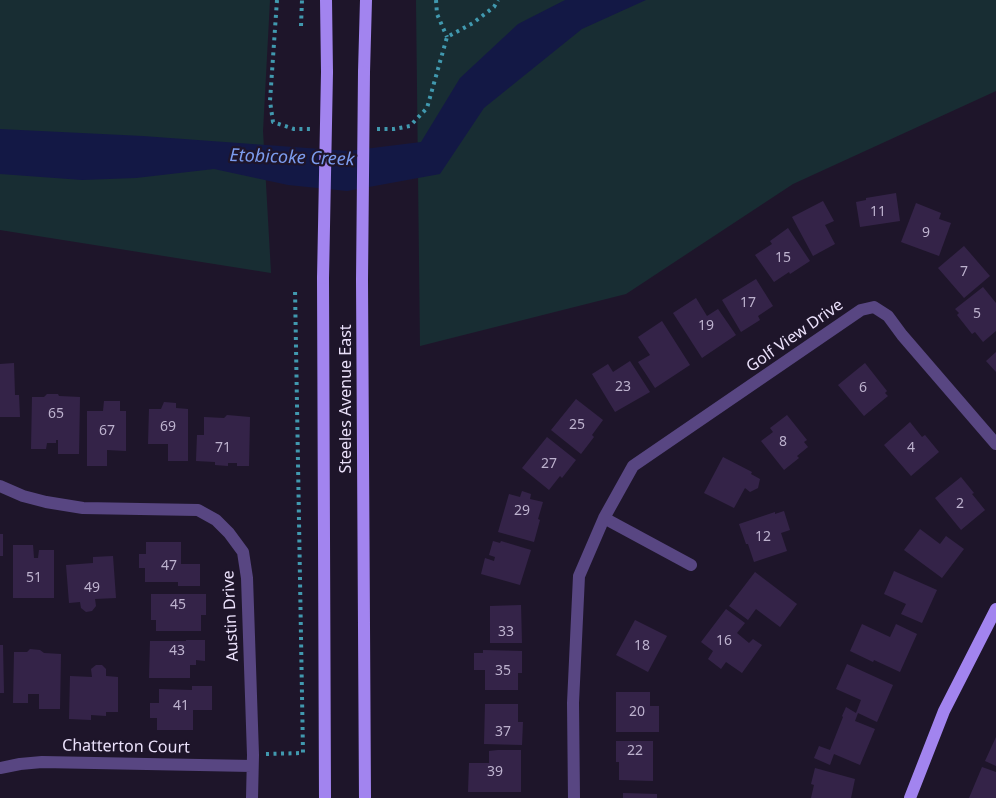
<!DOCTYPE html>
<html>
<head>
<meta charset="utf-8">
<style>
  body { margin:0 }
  canvas { display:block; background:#1e152a }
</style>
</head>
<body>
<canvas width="996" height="798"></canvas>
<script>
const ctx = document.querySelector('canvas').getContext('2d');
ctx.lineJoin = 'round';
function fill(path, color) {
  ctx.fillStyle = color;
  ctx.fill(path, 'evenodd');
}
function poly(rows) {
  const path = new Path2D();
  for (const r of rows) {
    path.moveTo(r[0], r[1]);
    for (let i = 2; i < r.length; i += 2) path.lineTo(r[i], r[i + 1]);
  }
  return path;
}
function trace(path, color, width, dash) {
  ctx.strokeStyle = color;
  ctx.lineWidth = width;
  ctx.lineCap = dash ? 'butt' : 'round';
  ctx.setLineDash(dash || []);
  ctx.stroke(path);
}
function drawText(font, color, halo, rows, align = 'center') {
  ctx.font = font + ' "Noto Sans",sans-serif';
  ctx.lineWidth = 4.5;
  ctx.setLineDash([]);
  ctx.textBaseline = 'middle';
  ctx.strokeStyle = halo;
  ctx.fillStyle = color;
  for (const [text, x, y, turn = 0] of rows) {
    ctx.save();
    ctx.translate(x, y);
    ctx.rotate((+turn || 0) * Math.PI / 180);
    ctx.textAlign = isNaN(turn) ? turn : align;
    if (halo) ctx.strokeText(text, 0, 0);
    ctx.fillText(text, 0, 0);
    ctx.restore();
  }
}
fill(poly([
  [0,0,270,0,263,131,271,273,0,230],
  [416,0,996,0,996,91,793,184,626,294,420,346]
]), '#182d33');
fill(poly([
  [565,0,646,0,582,29,484,108,440,174,347,191,288,185,214,169,136,178,82,180,0,174,0,129,143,136,348,151,421,142,460,78,518,24]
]), '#131845');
fill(poly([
  [896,193,900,221,860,227,856,202,866,200,866,198],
  [823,201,834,221,825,225,835,244,813,256,792,217],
  [916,203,941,213,939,219,951,223,939,256,901,242],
  [788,228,810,261,790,274,789,272,774,282,755,255,772,244,770,241],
  [964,246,990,276,964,298,938,268],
  [756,279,773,306,758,316,760,320,741,332,722,300],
  [983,287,996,303,996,331,983,342,975,332,972,334,957,315,959,313,955,309],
  [696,298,707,316,718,309,736,335,702,358,673,313],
  [662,321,690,365,655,388,638,362,650,355,638,337],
  [996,352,996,372,986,361],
  [630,361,650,392,615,412,592,374,608,364,613,372],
  [14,363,15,395,19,395,20,417,0,417,0,364],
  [865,363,887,391,885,393,888,396,864,416,838,385],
  [47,394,58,394,59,396,80,397,79,454,58,454,58,440,56,440,56,443,47,443,46,449,31,449,32,397,44,397],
  [576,399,603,420,592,435,594,437,581,454,551,430],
  [104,401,120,401,120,411,126,411,126,451,107,450,107,466,87,466,87,411,103,411],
  [164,402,176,403,176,408,188,409,188,461,168,461,168,444,148,444,149,409,161,409],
  [227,415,250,417,249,466,237,466,237,463,228,463,228,466,215,465,215,462,196,461,197,435,204,435,204,417,224,418],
  [787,415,807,440,804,442,808,447,797,456,799,458,784,470,761,441,773,432,770,428],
  [910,422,922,437,925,435,939,452,911,476,884,445],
  [547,437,576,460,562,478,560,476,549,490,522,468],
  [723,457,752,472,751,474,760,479,758,488,750,492,745,488,734,508,704,493],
  [961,477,974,493,972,494,985,510,961,530,935,498],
  [522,491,531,494,530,499,543,502,538,519,540,520,534,542,498,532,509,494,520,497],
  [784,511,790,530,781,533,787,551,754,562,748,544,746,544,739,524,775,512,775,514],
  [920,529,940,544,946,536,964,549,942,578,904,550],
  [0,534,3,534,3,556,0,556],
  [493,541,500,543,501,541,531,550,520,585,481,574,485,558,494,561,495,557,489,555],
  [146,542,181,542,181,564,200,564,200,586,178,586,178,582,145,582,145,568,139,568,139,554,146,554],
  [13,545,33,545,34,558,38,558,39,550,54,550,54,598,13,598],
  [113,556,116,598,95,599,96,606,92,611,86,612,81,608,80,602,69,603,66,565,93,563,93,557],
  [894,571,937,590,922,623,901,614,906,604,884,594],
  [755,572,797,604,780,627,756,609,748,620,729,606],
  [151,594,206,594,206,615,201,615,201,631,156,631,156,620,151,620],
  [521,605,522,643,490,643,490,606],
  [726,609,745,623,737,633,749,643,753,639,762,645,742,673,726,662,721,669,708,659,713,651,701,642],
  [635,620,667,636,648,672,616,655],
  [862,624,890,637,896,624,917,634,900,672,874,660,873,662,850,651],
  [186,640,205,640,205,661,196,660,196,665,190,665,190,678,149,678,150,641,186,641],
  [0,645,3,645,4,693,0,693],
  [30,649,40,650,44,653,61,654,60,709,39,709,39,694,28,694,28,703,13,703,14,652,27,652],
  [483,650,522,651,522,673,518,673,518,690,485,690,485,670,474,670,474,653,483,653],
  [847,664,893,685,877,722,858,713,855,721,875,729,860,765,834,754,830,765,814,758,819,746,830,750,843,717,842,716,846,707,856,713,861,700,836,689],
  [96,665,102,665,106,669,106,676,118,677,118,712,106,712,106,716,91,715,91,720,69,719,70,676,92,677,91,669],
  [192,686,212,686,212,710,193,710,193,730,157,730,157,718,150,718,150,703,159,703,159,689,192,690],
  [616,692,650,692,650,706,659,706,659,732,616,732],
  [485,704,518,704,518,722,523,722,522,745,484,744],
  [996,737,996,766,985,761],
  [616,741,653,741,653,781,619,780,619,762,616,762],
  [498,750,521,750,521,792,468,792,469,763,489,763,489,751],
  [982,767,996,772,996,798,969,798],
  [815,768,855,779,851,798,811,798,814,785,811,784],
  [623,793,657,794,657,798,623,798]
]), '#342348');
trace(poly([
  [277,0,270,101,273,122,294,129,313,129],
  [436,0,437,14,447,37],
  [301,26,302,0],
  [377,129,394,129,410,126,427,108,447,37,473,23,494,7,498,0],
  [266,754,303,753,295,289]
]), '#4199af', 4, [3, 4.5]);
trace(poly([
  [0,486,23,496,46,502,83,508,198,510,216,520,229,533,243,552,247,578,253,755,252,798],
  [604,518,691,565],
  [0,768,20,764,42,762,252,766],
  [574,798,573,703,579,576,604,518,633,466,861,310,874,307,888,316,902,335,996,444]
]), '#584682', 12);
trace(poly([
  [326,0,327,72],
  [364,72,366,0],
  [323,278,325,798],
  [362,280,365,798],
  [910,798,944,711,996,609]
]), '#a284ef', 12);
trace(poly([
  [323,278,327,72],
  [362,280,364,72]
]), '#a284ef', 12);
drawText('14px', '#bdb2ce', null, [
  ["11",878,212],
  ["9",926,233],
  ["15",783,258],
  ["7",964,272],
  ["17",748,303],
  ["5",977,314],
  ["19",706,326],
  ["23",623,387],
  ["6",863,388],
  ["65",56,414],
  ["25",577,425],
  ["69",168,427],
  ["67",107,431],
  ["8",783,442],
  ["71",223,448],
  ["4",911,448],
  ["27",549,464],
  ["2",960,504],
  ["29",522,511],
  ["12",763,537],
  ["47",169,566],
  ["51",34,578],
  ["49",92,588],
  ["45",178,605],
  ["33",506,632],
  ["16",724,641],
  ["18",642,646],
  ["43",177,651],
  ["35",503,671],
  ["41",181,706],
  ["20",637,712],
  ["37",503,732],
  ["22",635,751],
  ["39",495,772]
]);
drawText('16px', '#ebe1fb', '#1e152a', [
  ["Golf View Drive",795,336,-35],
  ["Steeles Avenue East",346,399,-90],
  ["Austin Drive",231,616,-93],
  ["Chatterton Court",126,747,1]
]);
drawText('italic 18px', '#7c9cee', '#1e152a', [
  ["Etobicoke Creek",292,158,2]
]);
</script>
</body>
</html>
